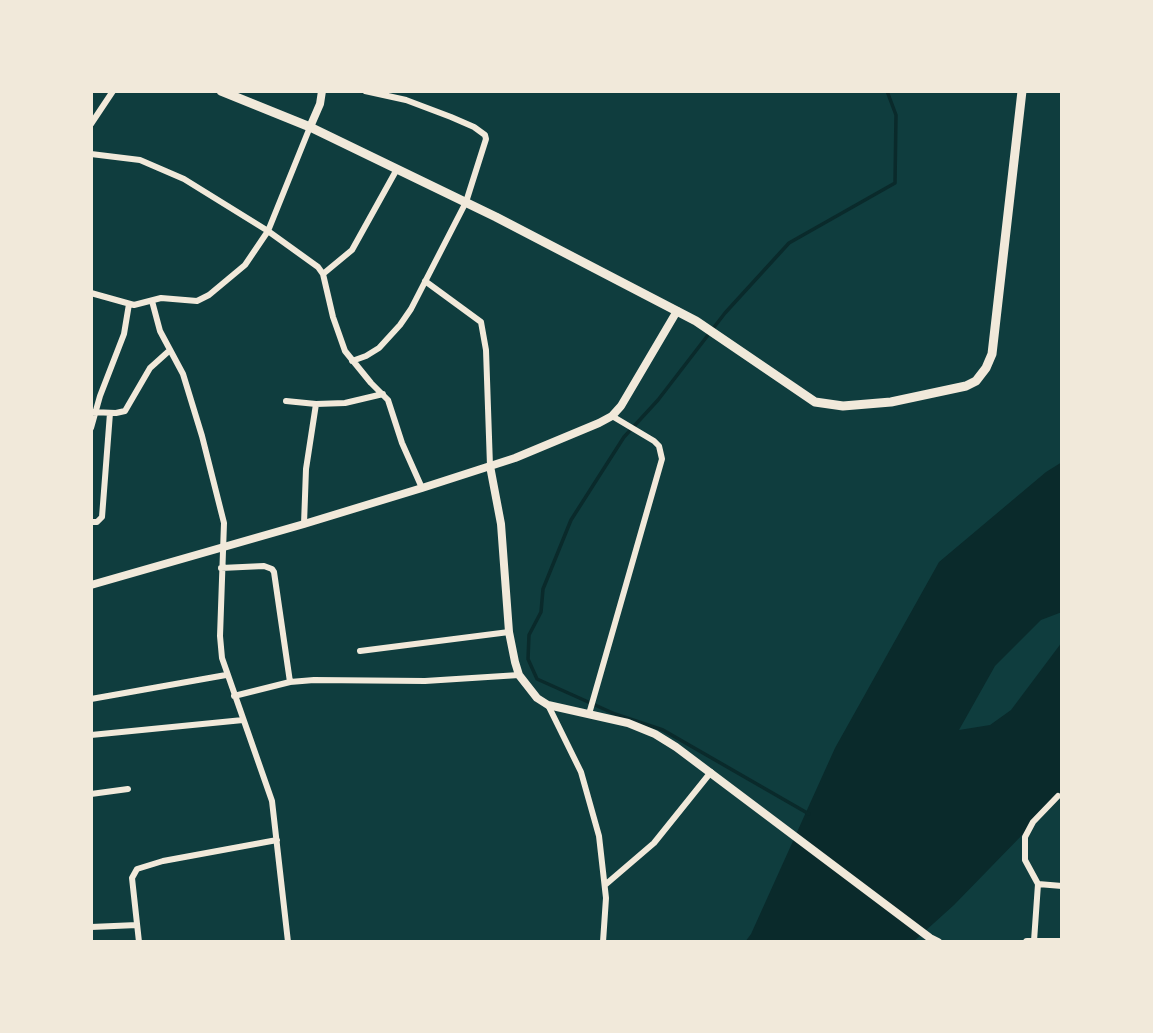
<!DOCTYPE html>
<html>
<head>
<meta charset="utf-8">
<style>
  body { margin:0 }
  #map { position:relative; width:1153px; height:1033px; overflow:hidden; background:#0f3d3e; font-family:"Public Sans",sans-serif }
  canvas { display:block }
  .frame { position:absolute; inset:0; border:93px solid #f1e9da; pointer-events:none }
</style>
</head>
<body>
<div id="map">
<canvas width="1153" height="1033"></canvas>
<div class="frame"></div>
</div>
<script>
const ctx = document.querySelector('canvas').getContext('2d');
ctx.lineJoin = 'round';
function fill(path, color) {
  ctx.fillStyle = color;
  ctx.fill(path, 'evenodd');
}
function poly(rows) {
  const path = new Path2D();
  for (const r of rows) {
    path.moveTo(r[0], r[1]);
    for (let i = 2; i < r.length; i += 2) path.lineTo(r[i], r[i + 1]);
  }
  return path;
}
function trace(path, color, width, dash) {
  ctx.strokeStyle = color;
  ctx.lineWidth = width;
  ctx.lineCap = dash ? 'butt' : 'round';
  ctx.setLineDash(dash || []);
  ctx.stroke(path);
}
fill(poly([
  [1062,462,1062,612,1041,620,995,666,959,730,990,725,1011,710,1062,642,1062,794,954,905,913,942,745,942,751,934,835,748,939,562,1046,472]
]), '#0a2a2b');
trace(poly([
  [809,814,663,730,615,714,537,679,528,659,529,635,541,612,543,589,571,520,624,437,658,400,725,313,789,243,895,183,896,115,887,91]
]), '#0a2a2b', 3.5);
trace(poly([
  [91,124,113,91],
  [91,154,140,160,184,179,268,231,318,267,323,274,333,317,345,351,371,383,388,400,402,443,422,488],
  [323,274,352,250,397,169],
  [425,281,481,322,486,350,490,466],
  [91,293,134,305,161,298,197,301,209,295,245,265,268,231,310,127],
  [152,301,160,331,183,374,202,436,224,523,220,636,222,658,272,801,288,942],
  [352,361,366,356,379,348,400,325,411,309,466,202,486,139,485,135,474,127,451,117,406,100,365,91],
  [286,401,316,404,345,403,383,394],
  [91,412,116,413,125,411,150,368,170,350],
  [91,428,100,396,124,334,129,304],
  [91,522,97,522,102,517,110,413],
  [304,524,306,469,316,404],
  [221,568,264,566,272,569,274,572,290,682],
  [360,651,509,632],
  [234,696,290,682,314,680,425,681,519,675],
  [91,699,226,675],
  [548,705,581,772,599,836,606,898,603,942],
  [589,714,662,459,659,446,654,441,612,416],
  [91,735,243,720],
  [91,794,128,789],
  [1038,884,1062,886],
  [605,885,654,843,711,772],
  [91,927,137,925],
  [1034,941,1038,884,1025,860,1025,837,1033,822,1058,796],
  [139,942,132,878,137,869,163,861,277,840]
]), '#f1e9da', 6);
trace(poly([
  [310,127,320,104,322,91],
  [490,466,501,524,509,632,515,662,519,675,537,698,548,705,628,723,655,734,676,747,930,938,938,942],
  [91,585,304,524,422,488,515,458,599,423,612,416,621,406,677,311],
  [1027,942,1062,942]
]), '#f1e9da', 8);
trace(poly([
  [221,91,310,127,496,217,696,321,815,402,843,406,891,402,966,386,976,381,986,368,992,354,1022,91]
]), '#f1e9da', 9);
</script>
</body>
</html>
